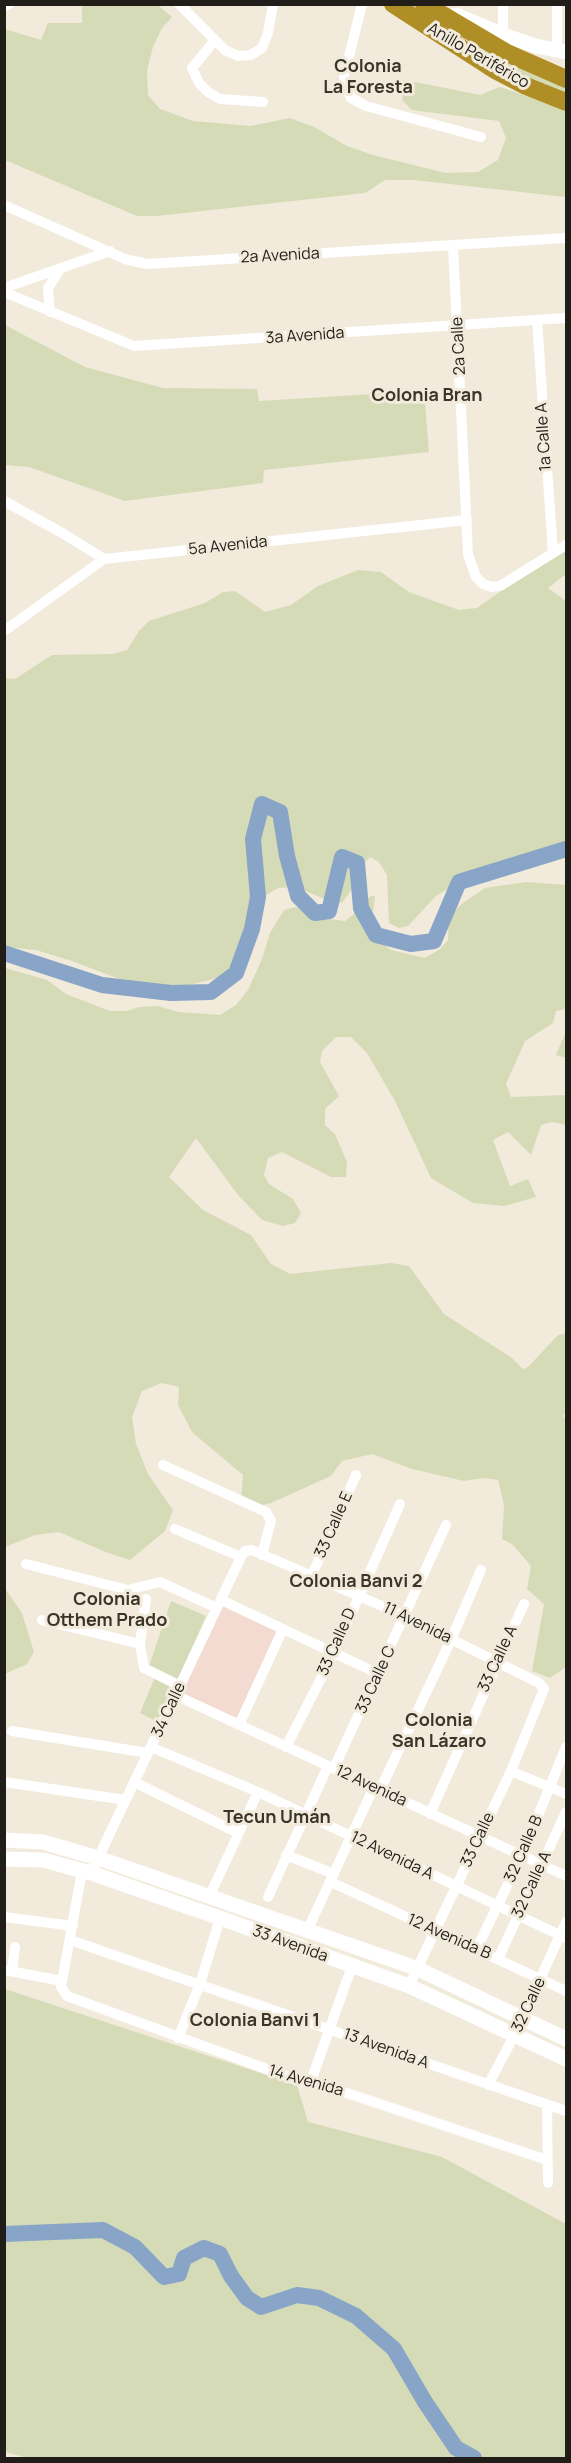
<!DOCTYPE html>
<html>
<head>
<meta charset="utf-8">
<style>
  body { margin:0 }
  #map { position:relative; width:571px; height:2463px; overflow:hidden; background:#f2eadb; font-family:Manrope,sans-serif }
  canvas { display:block }
  .frame { position:absolute; inset:0; border:6px solid #211e19; pointer-events:none }
</style>
</head>
<body>
<div id="map">
<canvas width="571" height="2463"></canvas>
<div class="frame"></div>
</div>
<script>
const ctx = document.querySelector('canvas').getContext('2d');
ctx.lineJoin = 'round';
function fill(path, color) {
  ctx.fillStyle = color;
  ctx.fill(path, 'evenodd');
}
function poly(rows) {
  const path = new Path2D();
  for (const r of rows) {
    path.moveTo(r[0], r[1]);
    for (let i = 2; i < r.length; i += 2) path.lineTo(r[i], r[i + 1]);
  }
  return path;
}
function trace(path, color, width, dash) {
  ctx.strokeStyle = color;
  ctx.lineWidth = width;
  ctx.lineCap = dash ? 'butt' : 'round';
  ctx.setLineDash(dash || []);
  ctx.stroke(path);
}
function drawText(font, color, halo, rows, align = 'center') {
  ctx.font = font + ' Manrope,sans-serif';
  ctx.lineWidth = 6;
  ctx.setLineDash([]);
  ctx.textBaseline = 'middle';
  ctx.strokeStyle = halo;
  ctx.fillStyle = color;
  for (const [text, x, y, turn = 0] of rows) {
    ctx.save();
    ctx.translate(x, y);
    ctx.rotate((+turn || 0) * Math.PI / 180);
    ctx.textAlign = isNaN(turn) ? turn : align;
    if (halo) ctx.strokeText(text, 0, 0);
    ctx.fillText(text, 0, 0);
    ctx.restore();
  }
}
fill(poly([
  [223,1605,278,1631,236,1719,182,1694]
]), '#f4dbd2');
fill(poly([
  [82,5,158,5,172,17,162,28,153,47,147,70,148,95,160,109,193,121,251,126,290,118,314,127,347,146,373,155,446,173,478,172,498,160,506,138,499,121,412,110,402,100,404,89,415,82,480,95,500,87,550,104,566,112,566,197,414,180,385,180,365,193,157,216,137,216,5,160,5,29,41,40,48,23,82,23],
  [403,5,416,5,566,85,566,97,528,83],
  [5,325,85,367,163,388,257,389,259,401,424,391,429,452,264,470,263,483,125,501,29,467,5,465],
  [566,545,566,574,548,588,566,601,566,851,451,887,436,896,408,926,399,928,389,923,387,875,379,862,370,857,357,871,354,886,342,903,332,902,295,887,278,888,264,896,244,947,222,977,185,986,135,985,72,961,36,950,5,947,5,678,15,679,52,655,113,654,127,650,139,631,149,621,205,603,223,592,235,591,265,612,291,605,318,586,358,570,381,572,409,592,459,610,477,608],
  [526,882,566,885,566,1009,556,1011,553,1023,525,1041,506,1084,511,1097,566,1095,566,1125,552,1122,541,1125,531,1155,508,1132,493,1140,510,1186,528,1179,536,1197,504,1206,473,1203,431,1178,395,1101,367,1053,351,1037,336,1037,322,1051,320,1062,339,1096,325,1109,325,1125,335,1134,347,1162,346,1177,331,1177,282,1152,268,1158,264,1175,269,1184,293,1199,301,1213,295,1223,283,1226,262,1220,238,1195,196,1138,169,1177,203,1210,251,1235,271,1264,290,1274,391,1263,409,1266,444,1314,512,1358,523,1369,528,1367,558,1335,566,1333,566,1412,563,1416,566,1419,566,1667,550,1678,532,1671,544,1604,527,1589,531,1566,512,1544,502,1539,504,1505,498,1480,483,1478,464,1481,412,1469,372,1454,342,1461,331,1476,271,1503,250,1508,241,1500,243,1475,192,1432,178,1405,179,1387,162,1383,142,1391,132,1417,136,1444,148,1474,173,1510,165,1531,130,1560,108,1553,59,1532,35,1535,5,1547,5,968,47,980,66,994,110,1011,127,1011,139,1007,158,1006,178,1012,220,1015,236,1005,248,990,262,959,270,933,284,910,296,907,322,918,345,921,354,914,362,902,371,896,375,896,372,921,377,939,391,950,425,958,439,950,448,940,449,916,463,903,485,888],
  [566,1031,566,1058,556,1055],
  [4,1587,22,1613,34,1652,27,1664,7,1673,4,1673],
  [171,1601,206,1616,178,1679,149,1666],
  [155,1677,175,1688,158,1722,140,1713],
  [5,1989,297,2085,308,2122,442,2157,566,2224,566,2458,28,2458,5,2452]
]), '#d6dbb7');
trace(poly([
  [4,953,102,985,171,993,211,992,236,973,252,929,258,897,253,839,262,804,280,812,287,856,298,896,315,913,329,911,342,857,357,863,361,908,376,935,411,944,434,941,459,882,566,849],
  [4,2234,103,2230,135,2247,164,2277,179,2274,184,2258,204,2248,220,2254,231,2276,247,2298,261,2307,297,2295,319,2298,356,2316,394,2349,425,2402,456,2448,474,2458]
]), '#88a5c7', 16);
trace(poly([
  [179,4,225,50,238,56,251,55,262,48,268,33,273,4],
  [362,4,344,77,346,88,351,98,366,106,481,137],
  [4,7,9,4],
  [503,35,503,4],
  [215,40,192,68,199,83,208,92,220,99,263,102],
  [557,51,557,4],
  [4,205,125,259,147,264,566,238],
  [453,246,468,554,472,566,476,577,483,584,492,587,500,586,566,545],
  [4,288,110,251],
  [4,292,134,346,566,318],
  [50,312,48,288,59,271],
  [537,320,553,553],
  [4,501,64,534,104,559,467,520],
  [4,631,104,559],
  [163,1465,266,1512,271,1521,262,1555],
  [175,1529,241,1557],
  [26,1564,128,1590,160,1582,217,1608],
  [312,1575,356,1475],
  [146,1599,140,1644,144,1668,180,1686],
  [221,1600,379,1674],
  [42,1620,140,1644],
  [175,1695,566,1876],
  [239,1725,283,1629],
  [12,1731,148,1753],
  [151,1747,258,1792,566,1938],
  [286,1747,334,1653,400,1504],
  [334,1768,446,1525],
  [511,1771,566,1794],
  [4,1782,126,1800],
  [134,1782,238,1833],
  [380,1790,451,1640,481,1570],
  [430,1814,524,1604],
  [286,1855,334,1874],
  [82,1871,61,1987,67,1996,302,2082,311,2081,547,2160],
  [91,1873,241,1557,245,1551,252,1550,405,1616,539,1683,544,1689,511,1771,409,1986],
  [331,1882,566,1991],
  [209,1897,258,1792],
  [268,1897,328,1766],
  [4,1917,73,1926],
  [307,1931,374,1787],
  [70,1940,566,2111],
  [477,1948,522,1855,566,1747],
  [498,1959,566,1812],
  [4,1970,62,1981],
  [12,1971,15,1947],
  [178,2038,200,1984,220,1918],
  [311,2081,352,1966],
  [488,2085,515,2034,566,1922],
  [547,2105,548,2183]
]), '#fff', 10);
trace(poly([
  [456,15,503,35,536,46,566,52],
  [4,1840,43,1842,98,1858,416,1968,566,2039],
  [4,1859,43,1860,91,1873,220,1918,409,1986,566,2059]
]), '#fff', 15);
trace(poly([
  [393,4,495,70,526,86,566,102],
  [424,4,507,53,566,79]
]), '#af8e26', 18);
drawText('16px', '#211e19', '#f2eadb', [
  ["Anillo Periférico",478,56,30],
  ["2a Avenida",280,256,-3],
  ["3a Avenida",305,336,-4],
  ["2a Calle",459,346,-93],
  ["1a Calle A",544,437,-94],
  ["5a Avenida",228,546,-6],
  ["33 Calle E",334,1525,-66],
  ["11 Avenida",417,1623,26],
  ["33 Calle D",337,1642,-66],
  ["33 Calle A",498,1659,-65],
  ["33 Calle C",376,1680,-65],
  ["34 Calle",169,1710,-65],
  ["12 Avenida",371,1786,25],
  ["33 Calle",478,1840,-65],
  ["32 Calle B",524,1849,-66],
  ["12 Avenida A",392,1856,26],
  ["32 Calle A",532,1885,-65],
  ["12 Avenida B",449,1937,24],
  ["33 Avenida",290,1944,20],
  ["32 Calle",529,2005,-65],
  ["13 Avenida A",386,2049,20],
  ["14 Avenida",306,2081,16]
]);
drawText('bold 18px', '#3b3529', '#f2eadb', [
  ["Colonia",368,67],
  ["La Foresta",368,88],
  ["Colonia Bran",427,396],
  ["Colonia Banvi 2",356,1582],
  ["Colonia",107,1600],
  ["Otthem Prado",107,1621],
  ["Colonia",439,1721],
  ["San Lázaro",439,1742],
  ["Tecun Umán",277,1818],
  ["Colonia Banvi 1",255,2021]
]);
</script>
</body>
</html>
